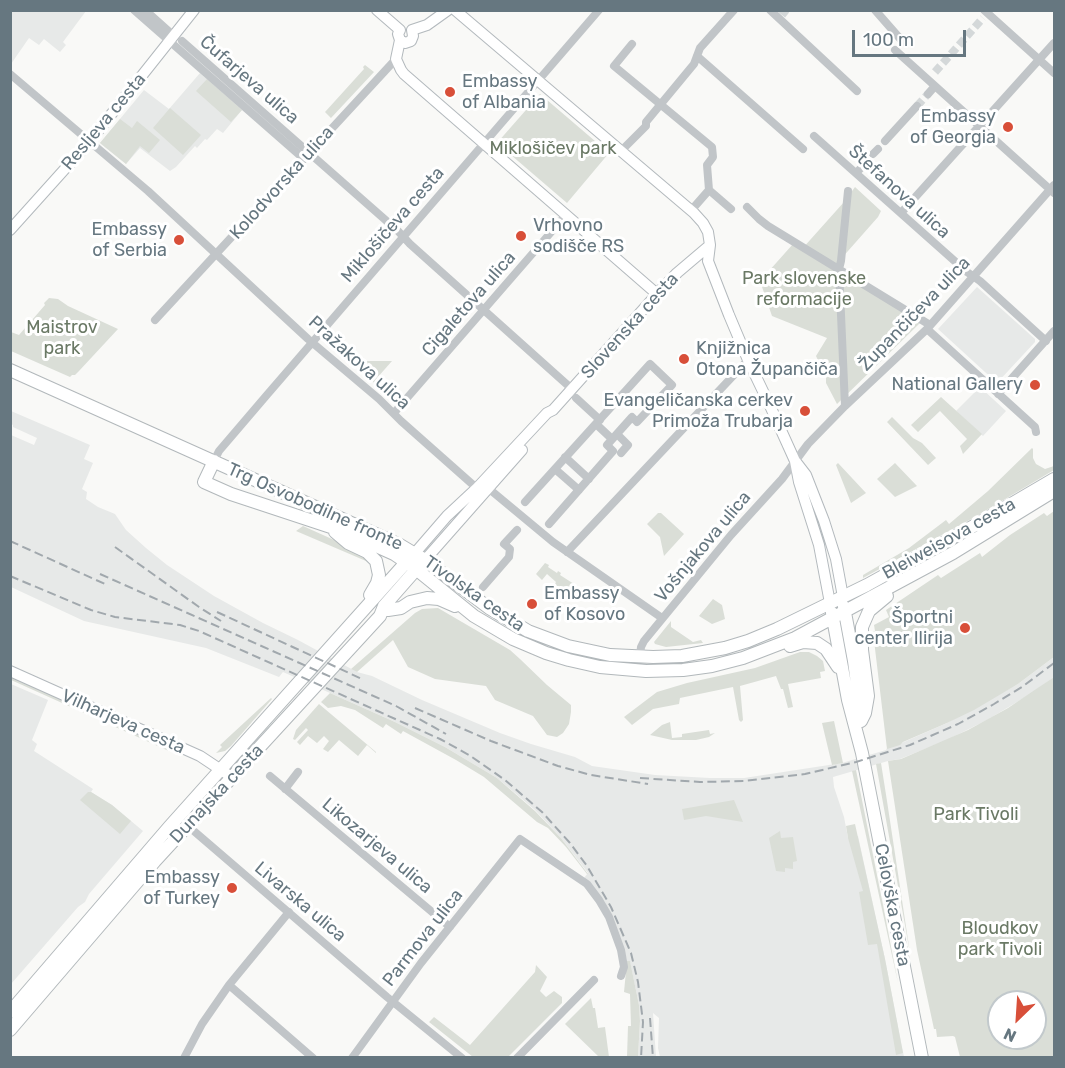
<!DOCTYPE html>
<html>
<head>
<meta charset="utf-8">
<style>
  body { margin:0 }
  #map { position:relative; width:1065px; height:1068px; overflow:hidden; background:#f9f9f7; font-family:Rubik,sans-serif }
  canvas { display:block }
  .frame { position:absolute; inset:0; border:12px solid #667780; pointer-events:none }
  .north { position:absolute; left:987px; top:990px; width:60px; height:60px; box-sizing:border-box; background:#fff; border:2px solid #c2c9cc; border-radius:50%; rotate:205deg; font-size:16px; font-weight:700; line-height:24px; text-align:center; color:#667780 }
  .north::after { content:''; display:block; margin:auto; width:21px; height:27px; background:#d84f39; clip-path:polygon(50% 0,100% 100%,50% 72%,0 100%) }
  .scale { position:absolute; left:852px; top:30px; width:114px; height:27px; box-sizing:border-box; border:3px solid #667780; border-top:0; padding-left:8px; font-size:18px; line-height:21px; white-space:nowrap; color:#667780; -webkit-text-stroke:4px #fff; paint-order:stroke }
</style>
</head>
<body>
<div id="map">
<canvas width="1065" height="1068"></canvas>
<div class="frame"></div>
<div class="north">N</div>
<div class="scale">100 m</div>
</div>
<script>
const ctx = document.querySelector('canvas').getContext('2d');
ctx.lineJoin = 'round';
function fill(path, color) {
  ctx.fillStyle = color;
  ctx.fill(path, 'evenodd');
}
function poly(rows) {
  const path = new Path2D();
  for (const r of rows) {
    path.moveTo(r[0], r[1]);
    for (let i = 2; i < r.length; i += 2) path.lineTo(r[i], r[i + 1]);
  }
  return path;
}
function trace(path, color, width, dash) {
  ctx.strokeStyle = color;
  ctx.lineWidth = width;
  ctx.lineCap = dash ? 'butt' : 'round';
  ctx.setLineDash(dash || []);
  ctx.stroke(path);
}
function drawText(font, color, halo, rows, align = 'center') {
  ctx.font = font + ' Rubik,sans-serif';
  ctx.lineWidth = 6;
  ctx.setLineDash([]);
  ctx.textBaseline = 'middle';
  ctx.strokeStyle = halo;
  ctx.fillStyle = color;
  for (const [text, x, y, turn = 0] of rows) {
    ctx.save();
    ctx.translate(x, y);
    ctx.rotate((+turn || 0) * Math.PI / 180);
    ctx.textAlign = isNaN(turn) ? turn : align;
    if (halo) ctx.strokeText(text, 0, 0);
    ctx.fillText(text, 0, 0);
    ctx.restore();
  }
}
fill(poly([
  [11,10,86,10,86,11,63,42,66,45,60,52,44,39,39,45,29,38,11,64],
  [200,73,242,110,223,133,217,129,207,140,205,139,197,148,195,146,176,167,170,171,140,148,126,164,100,143,144,90,169,109],
  [977,287,1035,339,1035,342,997,383,938,329],
  [980,387,1006,411,983,436,956,411],
  [11,411,90,445,84,459,93,463,82,489,87,492,86,499,98,507,115,514,126,530,146,548,167,565,214,596,263,623,298,640,357,672,372,676,422,700,500,733,531,744,575,757,592,766,655,775,710,778,744,778,842,763,886,750,887,748,897,745,947,723,1018,684,1054,657,1054,677,1032,693,987,720,947,740,900,759,888,761,833,777,834,787,844,817,848,838,858,836,885,959,904,1057,660,1057,658,1048,659,1018,653,1013,656,1057,638,1057,640,1021,639,1005,630,962,627,961,624,949,584,878,588,873,561,838,535,810,497,778,445,747,395,722,283,672,279,677,206,648,84,621,11,587,11,435,34,445,37,438,13,427,13,425,11,424],
  [11,684,48,700,32,740,37,744,34,751,93,789,91,792,112,805,143,831,89,894,85,902,78,907,11,984]
]), '#e7e9e8');
fill(poly([
  [365,65,374,72,331,118,325,112,364,69,363,67],
  [207,79,242,110,231,122,196,91],
  [540,94,609,153,567,203,497,143],
  [170,108,201,135,183,155,153,128],
  [120,119,132,128,137,121,160,140,149,153,140,146,126,164,100,143],
  [855,187,881,211,878,217,833,268,920,323,837,404,826,383,826,377,816,356,827,338,772,316,760,281,793,244,802,249,844,202],
  [49,298,58,299,68,306,118,329,79,371,75,375,72,375,70,377,11,351,11,332,19,335,45,305,44,303],
  [348,361,392,361,377,378,394,392,390,396],
  [941,397,982,434,963,454,960,446,967,439,940,411,918,432,911,425],
  [892,417,913,438,922,443,936,458,928,465,887,422],
  [1032,448,1033,449,1033,458,1036,464,1045,469,1054,466,1054,470,975,517,863,578,863,575,909,548,946,520,949,524,988,491],
  [838,463,866,493,851,503,836,465],
  [895,463,917,486,895,497,877,479],
  [1054,511,1054,657,1018,684,974,710,947,723,903,742,900,745,887,749,873,632,875,631,874,625,889,617,886,610,938,575,941,578,980,553,982,557,1010,535,1044,513,1047,516],
  [658,513,661,513,684,534,664,556,660,537,647,524],
  [303,526,363,553,373,563,370,564,366,561,296,531],
  [545,563,549,565,548,567,557,573,558,571,561,573,560,575,574,584,562,598,552,589,556,582,547,574,542,580,536,574],
  [713,599,722,605,725,619,712,624,699,616],
  [438,608,510,650,520,659,547,685,571,705,571,712,569,724,563,733,557,737,547,735,533,716,495,700,486,686,435,679,408,667,393,640,357,672,351,669,415,613,422,609],
  [671,621,671,627,693,642,701,640,703,643,666,647,655,644,654,642],
  [800,652,809,652,817,656,823,661,825,671,820,672,821,678,788,684,793,707,788,708,783,689,781,689,776,676,740,686,743,720,741,722,739,720,733,687,680,698,679,704,653,709,632,725,624,717,657,692,687,683,755,668],
  [11,677,172,749,171,752,11,680],
  [1054,677,1054,1057,960,1057,955,1037,953,1036,937,1037,936,1029,934,1029,917,950,888,761,901,759,968,730,1008,708],
  [999,1002,1035,1002,1035,1038,999,1038],
  [330,693,395,722,445,747,497,778,535,811,561,838,588,874,587,874,566,847,548,828,537,822,484,777,456,760,403,731,401,734,386,724,383,728,355,710,341,706,328,708,321,702],
  [271,698,272,699,231,746,225,751,216,753,222,747,220,745],
  [319,704,376,752,376,753,367,745,358,756,339,740,328,752,323,749,329,741,324,736,317,743,308,736,300,745,297,742,308,730,306,728,295,740,293,739,296,730],
  [834,721,843,763,832,765,822,723],
  [670,722,672,738,682,737,682,734,709,730,710,734,715,733,709,737,696,740,672,740,650,735,662,725],
  [881,763,887,801,910,953,876,764],
  [856,770,884,910,898,983,852,771],
  [88,792,91,792,112,805,131,821,120,834,80,800],
  [734,800,743,822,706,816,684,820,682,809],
  [855,824,885,959,903,1053,896,1055,877,944,868,945,859,892,863,891,848,838,846,826],
  [780,831,781,838,793,837,797,861,793,862,793,869,785,868,785,872,776,871,769,838],
  [627,961,630,961,639,1005,640,1021,638,1057,627,1057,628,1026,631,1026,630,994,624,992],
  [536,965,547,977,540,991,546,997,554,991,562,997,562,1003,508,1057,473,1057,429,1022,434,1017,470,1045,535,972],
  [591,998,593,1008,595,1008,598,1028,605,1027,609,1057,599,1057,565,1024]
]), '#daded7');
trace(poly([
  [782,15,786,10],
  [935,72,983,18],
  [917,106,928,94]
]), '#d4d8d9', 8, [8, 4]);
const secondary = poly([
  [377,10,400,30],
  [455,10,694,213,703,223,708,232,710,245,708,261,729,315,748,360,771,408,795,461,799,482,819,545,830,603],
  [400,30,398,34,400,40,396,59,401,70,404,74,657,294],
  [412,30,427,25,448,10],
  [400,40,405,43,411,41,413,36,412,30],
  [10,230,90,141,194,10],
  [796,462,806,475,824,521,836,559,843,597],
  [415,553,447,516,477,488,547,413,553,410,657,294,677,273,710,245],
  [425,560,522,450],
  [10,671,200,756,227,774]
]);
const primary = poly([
  [10,370,400,545,425,560,489,608,528,631,568,646,610,655,653,657,682,656,725,648,748,641,777,629,867,585,979,523,1054,479],
  [214,461,204,482,231,494,343,531,394,554,416,569,474,616,513,639,546,653,569,660,600,667,646,671,683,670,712,666,743,658,795,638,953,553,1054,491],
  [335,532,348,543,367,552,376,561,379,575,377,583,370,595],
  [844,607,854,661,861,714],
  [388,610,401,608,410,602,427,598,439,599,455,606],
  [832,613,848,700,862,753,922,1058],
  [790,646,803,642,817,643,826,649,838,667],
  [861,721,865,713,868,696,862,650,862,627,869,611,887,596],
  [10,1012,170,826,410,558],
  [10,1030,155,861,380,616,384,606,420,565]
]);
trace(secondary, '#b3b9bd', 12);
trace(primary, '#b2b8bb', 14);
trace(poly([
  [134,10,304,159],
  [145,10,174,36],
  [770,10,857,91],
  [875,10,903,42],
  [984,10,1054,73],
  [182,41,398,231,410,244,572,389],
  [632,44,614,66,712,147,713,157,707,165,709,190,695,206],
  [895,50,1054,193],
  [697,56,803,149],
  [10,74,148,191,308,339,379,399,401,421,480,491],
  [928,94,935,86],
  [814,136,967,272,980,281,1046,341],
  [885,141,917,106],
  [621,151,646,126,646,122,694,64,700,48,734,10],
  [873,154,878,149],
  [856,173,864,165],
  [709,190,731,209],
  [747,207,759,219,768,226,930,325],
  [901,213,1054,43],
  [155,320,396,59],
  [927,329,1035,427,1036,432],
  [998,394,1054,331],
  [576,398,600,420],
  [845,406,839,269,841,261,848,191],
  [394,413,566,215],
  [596,424,612,439],
  [617,434,628,445,621,453],
  [565,457,589,479],
  [214,461,219,451,266,396,599,10],
  [555,469,579,490],
  [488,488,553,542,662,618],
  [525,502,650,364,672,385,637,422,632,417,607,445,613,451,549,524],
  [567,552,748,360],
  [483,587,509,557,510,549,504,544,517,530],
  [640,656,641,647,644,641,731,535,782,479,808,444,845,406,927,329,1054,185],
  [270,776,450,927],
  [285,789,298,772],
  [188,826,387,997,462,1058],
  [229,985,313,1058],
  [184,1058,202,1024,229,985,289,912],
  [352,1058,421,963,520,839,587,884,599,900,609,917,621,950,624,967,621,976],
  [517,1058,594,980]
]), '#c1c5c8', 8);
trace(secondary, '#fff', 10);
trace(primary, '#fff', 12);
trace(poly([
  [10,541,105,584],
  [115,547,199,607,221,621],
  [100,574,396,706,446,734],
  [10,576,91,610,115,617,180,625,199,631,440,739,469,755,505,780,542,812,570,843,587,866,611,907,631,953,638,982,643,1022,641,1058],
  [217,612,362,679],
  [415,708,491,741,558,766,591,775,648,784],
  [640,778,700,782,744,781,805,774,856,762,910,745,958,724,994,704,1022,687,1054,663],
  [650,1018,653,1058]
]), '#a1a8ad', 2, [9, 4.5]);
for (const [x, y, r, color] of [
  [450,92,6,"#d84f39"],
  [1008,127,6,"#d84f39"],
  [521,236,6,"#d84f39"],
  [179,240,6,"#d84f39"],
  [684,359,6,"#d84f39"],
  [1035,385,6,"#d84f39"],
  [805,411,6,"#d84f39"],
  [532,604,6,"#d84f39"],
  [965,628,6,"#d84f39"],
  [232,888,6,"#d84f39"]
]) {
  const dot = new Path2D();
  dot.arc(x, y, r, 0, 2 * Math.PI);
  ctx.fillStyle = color;
  ctx.fill(dot);
  trace(dot, '#fff', 2);
}
drawText('18px', '#667780', '#fff', [
  ["Čufarjeva ulica",249,80,41],
  ["Resljeva cesta",104,122,-50],
  ["Kolodvorska ulica",282,183,-48],
  ["Štefanova ulica",899,192,42],
  ["Miklošičeva cesta",393,225,-49],
  ["Cigaletova ulica",469,304,-49],
  ["Župančičeva ulica",915,314,-46],
  ["Slovenska cesta",630,326,-48],
  ["Pražakova ulica",359,363,42],
  ["Trg Osvobodilne fronte",315,507,24],
  ["Bleiweisova cesta",949,539,-29],
  ["Vošnjakova ulica",703,547,-50],
  ["Tivolska cesta",474,594,35],
  ["Vilharjeva cesta",123,722,24],
  ["Dunajska cesta",217,794,-47],
  ["Likozarjeva ulica",377,846,40],
  ["Livarska ulica",300,902,40],
  ["Celovška cesta",892,905,79],
  ["Parmova ulica",423,938,-52]
]);
drawText('18px', '#667780', '#fff', [
  ["Embassy",462,82,"left"],
  ["of Albania",462,103,"left"],
  ["Embassy",996,117],
  ["of Georgia",996,138],
  ["Vrhovno",533,226,"left"],
  ["sodišče RS",533,247,"left"],
  ["Embassy",167,230],
  ["of Serbia",167,251],
  ["Knjižnica",696,349,"left"],
  ["Otona Župančiča",696,370,"left"],
  ["National Gallery",1023,385],
  ["Evangeličanska cerkev",793,401],
  ["Primoža Trubarja",793,422],
  ["Embassy",544,594,"left"],
  ["of Kosovo",544,615,"left"],
  ["Športni",953,618],
  ["center Ilirija",953,639],
  ["Embassy",220,878],
  ["of Turkey",220,899]
], 'right');
drawText('18px', '#6a7965', '#fff', [
  ["Miklošičev park",553,149],
  ["Park slovenske",804,279],
  ["reformacije",804,300],
  ["Maistrov",62,328],
  ["park",62,349],
  ["Park Tivoli",976,815],
  ["Bloudkov",1000,929],
  ["park Tivoli",1000,950]
]);
</script>
</body>
</html>
